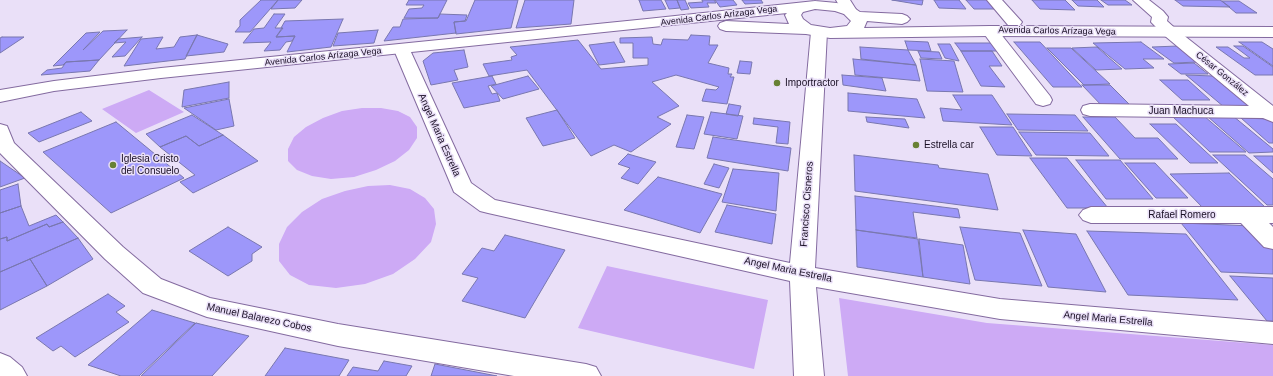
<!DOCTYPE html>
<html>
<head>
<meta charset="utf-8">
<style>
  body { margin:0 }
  canvas { display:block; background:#eae0f8 }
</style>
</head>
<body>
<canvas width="1273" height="376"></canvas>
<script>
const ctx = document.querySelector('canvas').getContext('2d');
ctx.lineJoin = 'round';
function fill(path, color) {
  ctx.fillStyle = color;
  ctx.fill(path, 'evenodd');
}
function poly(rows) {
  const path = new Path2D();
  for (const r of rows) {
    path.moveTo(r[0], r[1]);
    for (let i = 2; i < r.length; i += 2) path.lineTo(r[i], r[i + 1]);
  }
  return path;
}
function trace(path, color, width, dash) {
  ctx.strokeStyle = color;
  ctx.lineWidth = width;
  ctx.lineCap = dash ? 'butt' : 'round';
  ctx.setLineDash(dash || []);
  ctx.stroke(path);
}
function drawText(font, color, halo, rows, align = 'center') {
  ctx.font = font + ' Helvetica,sans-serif';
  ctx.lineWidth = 3;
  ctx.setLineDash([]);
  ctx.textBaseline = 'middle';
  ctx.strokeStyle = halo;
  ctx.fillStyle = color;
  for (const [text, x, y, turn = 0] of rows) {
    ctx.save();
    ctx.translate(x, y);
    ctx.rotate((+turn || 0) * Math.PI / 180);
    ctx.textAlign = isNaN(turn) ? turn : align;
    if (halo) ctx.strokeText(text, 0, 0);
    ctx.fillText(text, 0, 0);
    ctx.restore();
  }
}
fill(poly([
  [149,90,184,112,136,133,102,109],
  [362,108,381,108,398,111,410,117,417,127,417,138,409,150,395,161,376,170,354,177,331,179,312,176,297,170,288,161,288,149,294,137,306,127,323,118,342,111],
  [390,185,410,189,425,198,434,209,436,224,431,242,415,259,393,274,365,284,336,288,309,285,290,275,279,261,279,244,287,227,302,212,322,199,345,191,368,186],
  [607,266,768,300,754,369,578,328],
  [839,298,987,323,1273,345,1273,376,848,376]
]), '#cdaaf5');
const building = poly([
  [261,0,278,0,250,32,235,32,240,26,240,20,261,0],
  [278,0,302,0,295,8,271,9,278,0],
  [409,0,447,0,438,18,404,18,409,9,422,8,424,5,406,5,409,0],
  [475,0,518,0,511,28,456,34,454,22,466,21,475,0],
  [525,0,574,0,571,24,516,28,525,0],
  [639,0,661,0,666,9,643,11,639,0],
  [665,0,677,0,680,8,669,9,665,0],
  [677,0,685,0,689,9,681,10,677,0],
  [702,0,714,0,716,3,707,3,709,7,691,8,688,3,703,2,702,0],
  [715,0,733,0,737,5,720,7,715,0],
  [742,0,761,0,763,3,745,4,742,0],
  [892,0,923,0,922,5,892,0],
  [934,0,959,0,966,9,939,8,934,0],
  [966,0,988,0,994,9,974,9,966,0],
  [1032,0,1065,0,1075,10,1040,9,1032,0],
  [1072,0,1097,0,1104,7,1078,6,1072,0],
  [1101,0,1125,0,1132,5,1108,5,1101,0],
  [1175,0,1220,0,1230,7,1183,6,1175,0],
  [1222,1,1239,1,1257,13,1236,13,1222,1],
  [274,14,285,14,275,28,282,28,276,37,295,36,292,41,286,42,280,50,264,51,271,42,243,43,254,29,264,28,274,14],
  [440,14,467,15,465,21,454,22,456,33,384,41,393,27,400,27,403,19,438,18,440,14],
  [343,19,331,47,287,52,295,36,276,37,283,28,281,28,285,21,343,19],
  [127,30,99,60,66,62,63,65,53,66,86,33,100,32,83,50,103,31,127,30],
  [378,30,374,43,333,46,338,33,378,30],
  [197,35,185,59,124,66,141,39,163,37,156,49,174,47,180,37,197,35],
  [197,35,228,44,224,52,186,56,197,35],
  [691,35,710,36,709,45,718,45,708,63,729,68,728,74,732,74,730,77,734,77,727,104,702,101,706,89,716,90,719,87,676,75,652,82,679,106,657,117,671,124,631,152,614,145,591,156,527,70,489,76,483,64,512,60,511,57,517,55,510,47,578,40,601,69,648,65,648,58,633,58,633,43,620,43,620,38,652,37,653,44,661,45,663,39,688,40,691,35],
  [2,37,24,37,0,53,0,38,2,37],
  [142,37,125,56,112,57,126,42,114,43,118,39,142,37],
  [905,41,928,42,931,51,908,50,905,41],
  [614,42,625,62,599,65,589,45,614,42],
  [1014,42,1040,42,1082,87,1053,87,1014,42],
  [1141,42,1164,59,1143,59,1154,68,1125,69,1093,43,1141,42],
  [1239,42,1262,42,1273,49,1273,66,1239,42],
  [955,43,993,43,1000,51,961,51,955,43],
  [938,44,950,44,959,61,945,58,938,44],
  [1178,46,1198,62,1174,63,1152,47,1178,46],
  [1234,46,1243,46,1273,67,1273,75,1255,75,1216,47,1228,47,1244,58,1250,58,1234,46],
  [860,47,908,50,916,65,861,59,860,47],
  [1097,47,1107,56,1122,69,1096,70,1072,48,1097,47],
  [1047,48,1071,48,1110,84,1084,85,1047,48],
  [464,50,468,67,454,70,458,80,431,85,423,61,433,53,464,50],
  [918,51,939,52,942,59,921,58,918,51],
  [961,51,992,51,1002,66,989,66,1005,87,981,86,961,51],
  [853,59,916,65,920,81,855,75,853,59],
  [920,59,954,61,963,92,927,91,920,59],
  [99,60,90,71,41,75,47,70,62,68,66,62,99,60],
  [740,61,752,62,750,74,737,73,740,61],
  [1194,63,1208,74,1181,74,1168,64,1194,63],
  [842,75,882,78,886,91,843,85,842,75],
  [1186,75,1213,76,1252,108,1224,107,1186,75],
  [492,76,496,84,488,86,492,94,497,93,500,101,464,108,452,83,492,76],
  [528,76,539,89,503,99,491,86,528,76],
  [1160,80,1188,80,1210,100,1182,100,1160,80],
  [229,82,229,98,182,107,184,90,229,82],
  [1082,85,1110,85,1132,107,1103,107,1082,85],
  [848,93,917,99,925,118,848,111,848,93],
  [953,95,992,95,1012,125,943,121,940,108,962,110,953,95],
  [229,99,234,126,216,130,184,108,229,99],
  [729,104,741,106,738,116,726,114,729,104],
  [557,110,575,138,543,146,526,118,557,110],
  [81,112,92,121,39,142,28,133,81,112],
  [711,112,743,116,737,139,704,134,711,112],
  [1007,114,1075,115,1088,131,1018,130,1007,114],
  [192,115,223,135,199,146,186,136,160,147,146,134,192,115],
  [687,115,704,117,694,149,676,147,687,115],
  [1172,116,1204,116,1246,152,1210,152,1172,116],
  [1207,116,1233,116,1273,149,1273,152,1249,153,1207,116],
  [866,117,905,119,909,128,867,122,866,117],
  [1083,117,1115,117,1135,138,1158,138,1178,159,1120,159,1083,117],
  [754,118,790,122,788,144,776,143,778,127,753,124,754,118],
  [1241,118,1269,119,1273,122,1273,143,1269,143,1241,118],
  [116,122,184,178,111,213,43,152,116,122],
  [1150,124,1176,124,1218,163,1190,163,1150,124],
  [980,127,1013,127,1032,156,997,155,980,127],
  [1019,132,1090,133,1109,156,1036,155,1019,132],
  [223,135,258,161,193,193,180,182,195,175,160,147,186,136,199,146,223,135],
  [713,137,791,148,788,171,707,158,713,137],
  [628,154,656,162,638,184,621,178,630,168,618,164,628,154],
  [854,155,938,165,939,168,988,174,998,210,855,191,854,155],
  [1213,155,1245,155,1273,179,1273,205,1267,205,1213,155],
  [1254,156,1273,156,1273,173,1254,156],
  [1030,158,1067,158,1108,208,1067,208,1030,158],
  [1076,160,1120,160,1153,199,1106,199,1076,160],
  [0,161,25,178,0,187,0,161],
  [1125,163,1155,163,1188,198,1156,198,1125,163],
  [714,164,729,168,719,188,704,184,714,164],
  [733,169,779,173,776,211,722,202,733,169],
  [1229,173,1266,208,1203,208,1170,174,1229,173],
  [658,177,722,194,700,233,624,210,658,177],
  [18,184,21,206,0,213,0,190,18,184],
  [855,196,958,209,960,218,913,212,917,238,856,230,855,196],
  [727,205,776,214,772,244,715,232,727,205],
  [21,206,29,226,56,215,63,222,49,227,47,224,7,241,7,237,0,239,0,213,21,206],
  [63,222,78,238,0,272,0,239,7,237,7,241,47,224,49,227,63,222],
  [1181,223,1253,226,1273,247,1273,274,1221,272,1181,223],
  [228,227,262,247,252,254,252,261,228,276,189,251,228,227],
  [960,227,1020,233,1042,286,975,280,960,227],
  [856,230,918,239,923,277,857,267,856,230],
  [1023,230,1076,234,1106,292,1048,287,1023,230],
  [1087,231,1186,234,1238,300,1128,295,1087,231],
  [505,235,565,250,525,318,462,301,478,278,462,274,482,248,494,251,505,235],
  [78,238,93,259,47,286,30,259,78,238],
  [919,239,963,245,970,284,923,277,919,239],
  [30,259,47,286,0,310,0,272,30,259],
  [1230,276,1273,278,1273,321,1267,321,1230,276],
  [108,294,125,306,116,312,129,322,75,357,61,346,53,351,36,338,108,294],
  [152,310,195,323,139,376,121,376,88,365,152,310],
  [196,323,249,336,212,376,141,376,196,323],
  [285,348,349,360,339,376,265,376,285,348],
  [384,361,412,366,406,376,347,376,353,367,378,371,384,361],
  [435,364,497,376,431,376,435,364]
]);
fill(building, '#9d97fa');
trace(building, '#7977af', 1);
const street = poly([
  [836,0,850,0,857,11,854,14,844,14,836,0],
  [987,0,1002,0,1022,22,1020,25,1008,25,987,0],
  [1133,0,1149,0,1163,11,1168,17,1167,21,1177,30,1273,106,1273,122,1263,118,1090,116,1083,114,1081,110,1083,106,1090,104,1249,106,1165,36,1151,22,1152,17,1133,0],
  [990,26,996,28,1050,96,1052,100,1050,104,1043,106,1036,104,982,31,984,28,990,26],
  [819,27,825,29,827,32,815,268,1000,299,1273,322,1273,344,1000,319,816,287,824,376,794,376,790,281,488,213,480,211,454,192,394,50,396,46,402,45,408,46,410,50,471,183,495,200,790,263,811,32,813,29,819,27],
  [0,124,7,126,14,143,123,247,161,279,210,298,338,324,586,364,596,367,601,376,514,376,338,346,207,317,143,293,105,259,0,153,0,124],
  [1091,207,1273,207,1273,223,1269,223,1273,227,1273,249,1264,247,1241,223,1091,223,1083,220,1079,215,1083,210,1091,207],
  [0,353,10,357,22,367,27,376,0,376,0,353]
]);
const secondary = poly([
  [815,1,837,3,854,8,860,12,902,14,907,16,910,19,907,22,902,24,867,21,864,28,990,26,1273,27,1273,37,990,36,830,38,806,34,726,31,720,29,718,26,720,23,726,21,789,24,785,15,787,13,161,78,54,91,0,102,0,90,54,81,161,68,647,19,815,1],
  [815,9,835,11,844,14,851,21,847,26,830,28,811,25,803,19,801,15,803,12,815,9]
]);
trace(street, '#846ba0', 2);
trace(secondary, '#846ba0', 2);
fill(street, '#fff');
fill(secondary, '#fff');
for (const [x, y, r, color] of [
  [777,83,4,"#688134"],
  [916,145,4,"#688134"],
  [113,165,4,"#688134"]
]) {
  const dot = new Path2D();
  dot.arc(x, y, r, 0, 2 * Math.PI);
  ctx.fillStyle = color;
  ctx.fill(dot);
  trace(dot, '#eae0f8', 1.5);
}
drawText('9px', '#190f24', '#eae0f8', [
  ["Avenida Carlos Arízaga Vega",719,16,-7],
  ["Avenida Carlos Arízaga Vega",1057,31,1],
  ["Avenida Carlos Arízaga Vega",323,57,-6],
  ["César González",1222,74,39]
]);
drawText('10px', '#190f24', '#eae0f8', [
  ["Importractor",785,83],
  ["Estrella car",924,145],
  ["Iglesia Cristo",121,159],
  ["del Consuelo",121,171]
], 'left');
drawText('10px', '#190f24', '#eae0f8', [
  ["Juan Machuca",1181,111],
  ["Angel Maria Estrella",439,135,66],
  ["Francisco Cisneros",807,204,-86],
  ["Rafael Romero",1182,215],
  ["Angel Maria Estrella",788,270,12],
  ["Manuel Balarezo Cobos",259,318,12],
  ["Angel Maria Estrella",1108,319,5]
]);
</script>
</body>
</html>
